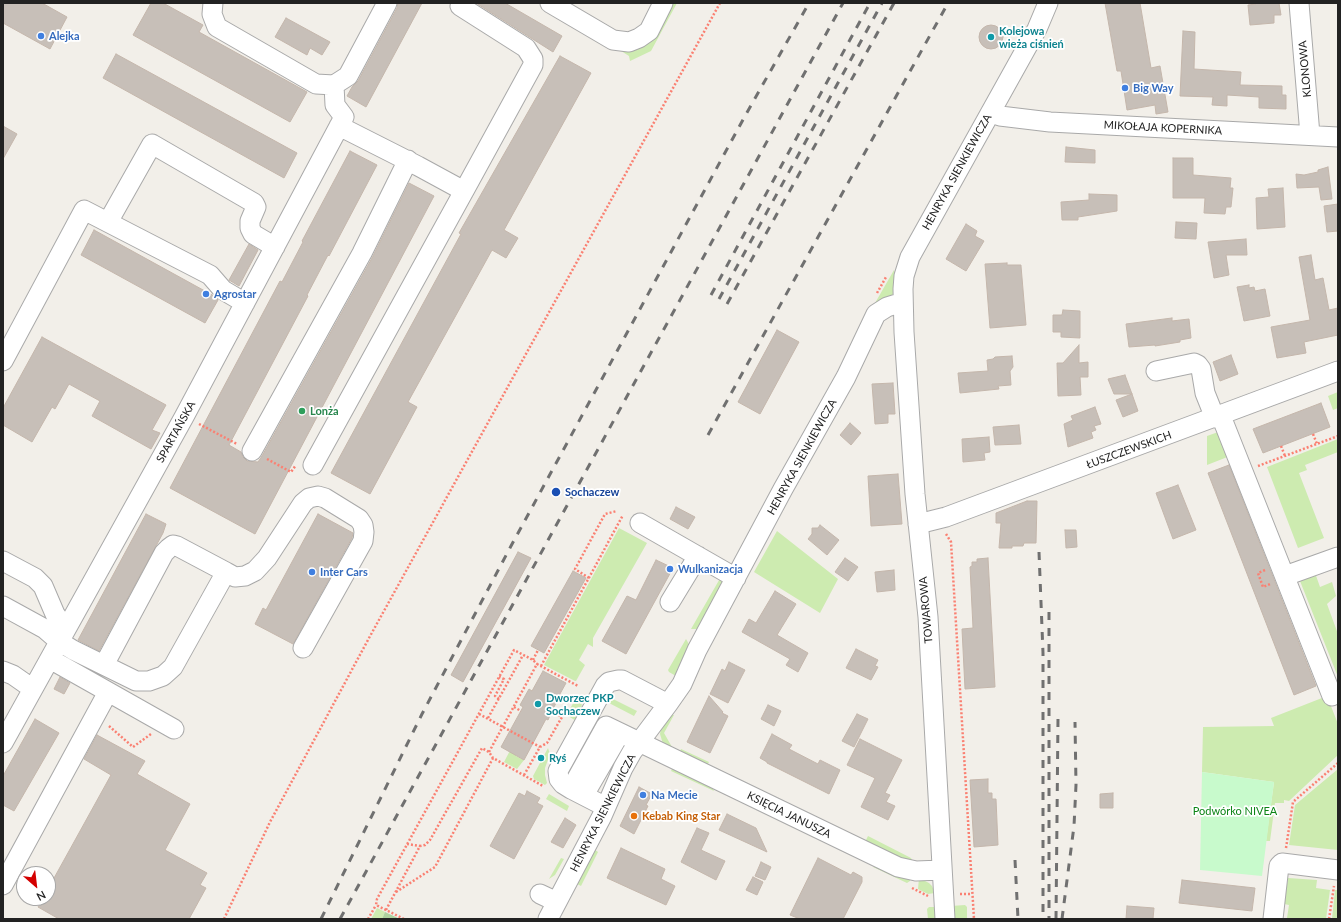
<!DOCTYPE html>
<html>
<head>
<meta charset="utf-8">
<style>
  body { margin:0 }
  #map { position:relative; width:1341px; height:922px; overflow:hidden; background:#f2efe9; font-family:Lato,sans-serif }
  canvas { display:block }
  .frame { position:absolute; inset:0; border:4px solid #222; pointer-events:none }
  .north { position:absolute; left:16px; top:866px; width:40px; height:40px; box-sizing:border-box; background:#fff; border:1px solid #a7a7a7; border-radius:50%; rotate:152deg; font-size:11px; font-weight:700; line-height:16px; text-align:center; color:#222 }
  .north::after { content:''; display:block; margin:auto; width:14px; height:18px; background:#d40000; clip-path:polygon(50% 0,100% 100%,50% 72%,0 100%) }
</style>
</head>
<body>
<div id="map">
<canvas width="1341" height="922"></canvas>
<div class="frame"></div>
<div class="north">N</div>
</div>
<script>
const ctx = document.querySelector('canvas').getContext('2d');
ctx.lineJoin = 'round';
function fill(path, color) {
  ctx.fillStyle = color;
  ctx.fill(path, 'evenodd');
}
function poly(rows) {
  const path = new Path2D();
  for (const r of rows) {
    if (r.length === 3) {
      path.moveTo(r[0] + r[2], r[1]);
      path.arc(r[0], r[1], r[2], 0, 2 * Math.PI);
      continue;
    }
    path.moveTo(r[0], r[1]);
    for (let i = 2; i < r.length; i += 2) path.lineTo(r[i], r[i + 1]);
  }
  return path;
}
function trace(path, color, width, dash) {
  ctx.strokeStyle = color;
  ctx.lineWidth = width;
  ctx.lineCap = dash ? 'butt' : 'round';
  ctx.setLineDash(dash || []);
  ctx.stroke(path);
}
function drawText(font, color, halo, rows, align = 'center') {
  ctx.font = font + ' Lato,sans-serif';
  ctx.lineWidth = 3.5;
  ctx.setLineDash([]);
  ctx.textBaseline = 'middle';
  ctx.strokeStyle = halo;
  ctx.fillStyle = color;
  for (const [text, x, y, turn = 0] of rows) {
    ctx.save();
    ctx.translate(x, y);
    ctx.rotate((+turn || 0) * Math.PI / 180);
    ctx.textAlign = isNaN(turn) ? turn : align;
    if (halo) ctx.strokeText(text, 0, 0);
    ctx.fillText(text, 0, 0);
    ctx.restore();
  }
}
fill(poly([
  [670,3,677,3,651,51,630,61,629,56,618,49],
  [894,270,895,275,893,294,890,299,867,317],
  [1338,392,1338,408,1333,410,1328,396],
  [1221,431,1230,456,1207,465,1207,436],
  [1338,439,1338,452,1305,465,1307,470,1299,473,1324,538,1298,548,1267,467],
  [619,528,647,543,593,638,593,647,588,644,579,660,585,665,576,681,575,681,544,665],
  [777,531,838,579,820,613,754,572],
  [1314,570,1320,587,1332,582,1336,596,1327,604,1338,634,1338,677,1300,581,1304,574],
  [722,575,725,579,699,629,691,629],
  [686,639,690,646,676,676,669,672,668,670],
  [1327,696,1338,724,1338,755,1289,801,1284,800,1284,803,1275,803,1270,841,1266,841,1274,782,1202,772,1203,727,1274,726,1271,718],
  [576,698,581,700,582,702,580,719,578,722,568,716,567,714],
  [611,698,637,711,634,716,609,703],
  [672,715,674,715,664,733,672,747,670,750,663,744,660,734,661,728,667,717],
  [515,741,522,745,516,756,524,760,517,769,504,762],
  [548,748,550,754,545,768,545,775,547,783,545,785,534,779,533,776],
  [681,749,709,762,707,766,679,754],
  [673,767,712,787,714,791,671,771],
  [1338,769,1338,850,1289,845,1295,805],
  [549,794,569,806,567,811,546,799],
  [868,836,911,858,913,862,909,862,864,844],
  [594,849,598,852,581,886,577,884,578,879],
  [561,858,564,859,555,875,549,879],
  [873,867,880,867,910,877,910,881,907,883],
  [919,878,929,883,932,886,935,893,928,894,918,889],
  [1288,878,1317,880,1316,888,1330,890,1326,919,1287,918,1289,905,1284,904],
  [1335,890,1338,890,1338,912,1337,919,1332,919],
  [965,905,967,907,967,919,954,919,951,906],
  [929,907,937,907,938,919,928,919,927,909],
  [377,908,385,912,382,919,371,919]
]), '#cdebb0');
fill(poly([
  [385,912,400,919,382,919]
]), '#add19e');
fill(poly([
  [1202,772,1274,782,1262,876,1200,870]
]), '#c8facc');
const building = poly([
  [3,3,42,3,67,17,50,49,3,23,3,3],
  [151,3,163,3,203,25,199,32,307,92,290,122,133,35,151,3],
  [398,3,422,3,366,107,347,96,352,87,358,81,397,8,398,3],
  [476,3,505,3,562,36,553,52,476,3],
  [1105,3,1140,3,1151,68,1160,66,1168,112,1156,114,1155,105,1127,110,1121,71,1117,71,1105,3],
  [1256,3,1279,3,1281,15,1274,15,1274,23,1250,25,1248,5,1256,4,1256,3],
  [286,18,330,42,322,55,310,48,307,55,275,37,286,18],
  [991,37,12],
  [1183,31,1195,32,1194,69,1241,72,1240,85,1282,86,1282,95,1286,95,1286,109,1259,108,1259,97,1227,95,1227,106,1212,105,1213,97,1180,96,1183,31],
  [116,54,297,153,284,178,103,78,116,54],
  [560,56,591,73,504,230,518,238,506,258,492,250,408,402,417,407,370,494,331,473,461,234,459,233,560,56],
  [3,126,17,134,3,159,3,126],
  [1066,147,1095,150,1095,163,1065,162,1066,147],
  [350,151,377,165,329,256,328,255,307,295,308,296,229,445,241,452,243,457,247,461,258,462,262,456,372,258,409,183,434,196,255,534,170,488,280,281,282,282,303,242,302,241,350,151],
  [1173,158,1193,158,1193,175,1231,178,1230,188,1233,188,1231,207,1226,207,1225,214,1204,213,1205,198,1173,198,1173,158],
  [1328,167,1332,199,1321,200,1319,187,1297,188,1296,174,1304,175,1318,172,1318,170,1328,167],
  [1283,188,1285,227,1257,229,1256,198,1269,197,1268,189,1283,188],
  [1089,194,1117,195,1117,211,1078,217,1078,220,1062,220,1061,202,1089,200,1089,194],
  [1338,204,1338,231,1327,232,1324,206,1338,204],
  [1176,222,1197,223,1196,239,1175,238,1176,222],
  [966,224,977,231,975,236,984,241,966,271,946,259,966,224],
  [94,230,214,296,218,300,205,323,81,255,94,230],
  [1246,239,1247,255,1226,255,1229,275,1214,278,1208,242,1246,239],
  [249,244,258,250,239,286,229,280,249,244],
  [1311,255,1315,280,1323,278,1329,310,1338,308,1338,335,1304,342,1306,353,1277,358,1271,327,1310,320,1299,257,1311,255],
  [1007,263,1007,265,1021,265,1021,266,1026,325,990,328,985,264,1007,263],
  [1249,285,1249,288,1254,287,1255,291,1265,289,1270,316,1244,321,1237,287,1249,285],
  [1063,310,1080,311,1080,338,1061,337,1061,332,1053,332,1053,315,1062,315,1063,310],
  [1172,318,1172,321,1189,319,1191,338,1180,340,1180,342,1155,346,1155,345,1129,347,1126,324,1172,318],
  [777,330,799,342,760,414,738,402,777,330],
  [42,337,166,405,152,430,160,433,151,449,92,416,100,401,69,384,55,409,52,407,32,442,3,425,3,408,42,337],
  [1079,345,1079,363,1088,362,1088,377,1080,377,1081,395,1058,396,1057,363,1063,363,1079,345],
  [1231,355,1238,374,1220,381,1213,362,1231,355],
  [1012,356,1013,367,1010,371,1011,385,998,386,999,389,960,393,958,373,988,371,987,360,993,359,995,357,1012,356],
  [1125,375,1132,394,1114,394,1108,379,1125,375],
  [893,383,895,414,888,414,888,423,875,424,872,384,893,383],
  [1132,394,1138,411,1123,417,1116,400,1132,394],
  [1321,403,1330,427,1263,453,1253,429,1321,403],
  [1095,407,1101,424,1094,426,1096,430,1091,432,1093,438,1068,447,1064,424,1073,420,1071,416,1095,407],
  [850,423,861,433,851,445,840,435,850,423],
  [1019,425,1021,444,995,445,993,427,1019,425],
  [989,437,990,452,984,453,985,460,963,462,962,439,989,437],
  [1229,465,1316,686,1294,695,1208,473,1229,465],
  [898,474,902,524,871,526,868,476,898,474],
  [1178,485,1196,530,1173,539,1156,493,1178,485],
  [1027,501,1037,501,1036,543,1024,543,1023,546,1012,546,1012,548,999,548,1001,523,996,523,996,513,1027,501],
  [676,507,695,517,688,529,670,519,676,507],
  [146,514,166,524,163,533,99,651,78,640,146,514],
  [318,514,353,533,352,538,293,644,255,624,263,608,266,610,318,514],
  [820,525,839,540,827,555,808,539,812,534,812,528,818,528,820,525],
  [1065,530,1076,530,1077,547,1066,548,1065,530],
  [518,552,531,558,463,682,451,675,518,552],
  [845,558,858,567,848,581,835,572,845,558],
  [988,558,995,687,965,689,962,629,973,628,970,567,972,566,972,562,977,562,977,559,988,558],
  [656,560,673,568,626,654,602,641,627,596,636,600,656,560],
  [894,570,895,590,877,592,875,572,894,570],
  [573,571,586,578,544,653,531,646,573,571],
  [775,591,796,604,777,635,808,653,798,672,786,665,790,659,742,632,749,619,756,623,775,591],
  [856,649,878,660,875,666,878,667,871,680,846,668,856,649],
  [729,662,745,670,728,703,710,694,722,669,725,671,729,662],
  [543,671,566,683,555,703,556,703,552,711,548,720,546,719,524,760,501,747,523,707,520,705,529,689,532,691,543,671],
  [60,677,70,683,64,694,54,689,60,677],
  [709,696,723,712,722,713,728,716,710,753,687,742,709,696],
  [768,705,781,711,774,726,761,719,768,705],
  [857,714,868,719,854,747,842,741,857,714],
  [35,719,59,733,14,811,3,805,3,776,35,719],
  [772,734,792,745,789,749,818,764,820,760,840,770,829,794,767,763,767,762,760,758,772,734],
  [97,735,145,761,137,774,190,804,165,850,207,873,200,885,206,888,189,919,59,919,38,907,43,898,48,898,48,889,111,775,84,759,97,735],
  [860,739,902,760,885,793,890,795,886,802,895,806,888,820,861,807,875,778,847,765,860,739],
  [988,779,988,793,992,793,992,799,996,799,998,845,974,847,970,780,988,779],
  [639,787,652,794,646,805,648,806,634,834,620,826,639,787],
  [527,791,540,798,537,803,543,806,514,859,490,846,519,793,525,796,527,791],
  [1113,793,1113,808,1100,808,1100,794,1113,793],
  [727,814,756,828,767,852,719,830,727,814],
  [565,818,576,825,563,848,551,842,565,818],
  [697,828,709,833,701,850,725,861,716,880,681,862,697,828],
  [621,848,665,869,661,879,675,886,666,905,607,878,621,848],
  [818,858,851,875,853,872,862,877,862,882,843,919,800,919,790,915,818,858],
  [761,862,771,867,765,880,755,876,761,862],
  [753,877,763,882,757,895,746,890,753,877],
  [1182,880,1255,888,1252,911,1179,903,1182,880],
  [1127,906,1154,908,1153,919,1126,919,1127,906]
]);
fill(building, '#c7bfb8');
trace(building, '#c4b6ab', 1);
const minor = poly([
  [213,3,212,14,217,27,316,84,334,85,348,76,387,3],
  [550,3,613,40,629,42,639,38,649,31,663,3],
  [1299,3,1310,135],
  [990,113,1000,116,1050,122,1338,137],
  [339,126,418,166,464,191,533,65,533,59,526,48,460,6],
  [108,222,152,144,254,203,256,207,250,221,250,228,253,234,275,247],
  [3,361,84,210,210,275,223,290,245,303],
  [1156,371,1194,363,1198,365,1201,369,1205,393,1215,418],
  [1221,416,1332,696],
  [252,451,362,253,408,160],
  [313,465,464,191],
  [640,523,736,578],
  [918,524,946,517,1338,371],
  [3,561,35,578,43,586,55,614,66,629],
  [226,572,235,577,245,576,255,571,267,558,303,503,309,498,318,496,325,498,359,519,363,525,364,532,363,541,303,648],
  [1285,576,1338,557],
  [670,602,698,556],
  [3,606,45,629,60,642,73,650,136,681,149,681,163,676,173,667,226,572,177,546,173,545,169,548,164,553,104,665],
  [50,659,174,729],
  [3,671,13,675,33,689],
  [3,743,184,417,344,117,335,105,334,85],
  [571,789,563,784,559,779,558,771,605,686,609,682,618,680,622,680,668,704],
  [584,795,620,733],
  [606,807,571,789,606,726,898,867,916,871,942,870],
  [3,885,108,692],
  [540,894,557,902],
  [548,919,602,816,623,768,632,752,668,704,682,684,697,650,783,489,846,377,876,314,887,307,903,302],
  [945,919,928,617,915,494,904,332,903,289,904,276,910,257,1037,29,1048,3],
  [1273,919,1279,866,1282,863,1338,870]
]);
trace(minor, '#a9a9a9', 21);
trace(poly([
  [877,293,886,277],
  [199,424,237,444],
  [1313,434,1317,444],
  [1281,446,1285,456],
  [267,459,291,472,296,465],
  [1258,466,1338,436],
  [946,534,951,542,974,919],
  [1265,570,1258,573,1263,587,1270,584],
  [589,578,575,569,605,514,617,511],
  [533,660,538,650],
  [541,666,623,515],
  [499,699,495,696,504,679,499,677],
  [514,707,521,711],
  [479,714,540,747],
  [488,718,523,655],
  [109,726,133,747,151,734],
  [489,752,537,664,578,686],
  [524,775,540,747,547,743,562,717,552,711],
  [407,844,420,846],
  [1286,848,1293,802,1338,763],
  [912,888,928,896],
  [396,892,435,867,493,758],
  [960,894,972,894],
  [386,910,420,846,425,845,430,840,482,748,489,752,493,758,543,786],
  [224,919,270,822,369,638,720,3],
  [368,919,376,905],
  [404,919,376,905,377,899,514,650,533,660,537,664],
  [1329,919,1334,886]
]), '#fa8072', 2.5, [2, 2]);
trace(minor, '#fff', 19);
trace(poly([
  [711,295,870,3],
  [719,299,882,3],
  [727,304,894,3],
  [708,435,948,3],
  [1039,552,1043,653,1043,919],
  [1049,612,1049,919],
  [1015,860,1018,919],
  [321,919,422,714,511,546,745,116,809,3],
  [340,919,843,3],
  [1056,919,1058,718],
  [1062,919,1074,826,1076,785,1075,722]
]), '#707070', 3, [8, 8]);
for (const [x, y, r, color] of [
  [41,36,4,"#3f7fe0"],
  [991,37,4,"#0f9aa8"],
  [1125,88,4,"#3f7fe0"],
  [206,294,4,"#3f7fe0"],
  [302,411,4,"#2e9e5b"],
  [556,492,5,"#1a4fb4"],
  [670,569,4,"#3f7fe0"],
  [312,572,4,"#3f7fe0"],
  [538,704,4,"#0f9aa8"],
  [541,758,4,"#0f9aa8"],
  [643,795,4,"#3f7fe0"],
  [634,816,4,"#e8710a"]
]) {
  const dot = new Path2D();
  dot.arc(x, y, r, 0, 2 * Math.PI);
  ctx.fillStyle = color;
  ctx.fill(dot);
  trace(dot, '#fff', 1.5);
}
drawText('bold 11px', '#0d838f', '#fff', [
  ["Kolejowa",999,31],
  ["wieża ciśnień",999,44],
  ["Dworzec PKP",546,698],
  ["Sochaczew",546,711],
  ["Ryś",549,758]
], 'left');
drawText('bold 11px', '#366cbe', '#fff', [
  ["Alejka",49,36],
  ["Big Way",1133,88],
  ["Agrostar",214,294],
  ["Wulkanizacja",678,569],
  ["Inter Cars",320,572],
  ["Na Mecie",651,795]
], 'left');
drawText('11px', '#222', '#fff', [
  ["KLONOWA",1305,69,-95],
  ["MIKOŁAJA KOPERNIKA",1163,128,3],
  ["HENRYKA SIENKIEWICZA",957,172,-61],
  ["SPARTAŃSKA",176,432,-61],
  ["ŁUSZCZEWSKICH",1129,450,-20],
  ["HENRYKA SIENKIEWICZA",802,457,-61],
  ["TOWAROWA",926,610,-95],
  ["HENRYKA SIENKIEWICZA",603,813,-63],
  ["KSIĘCIA JANUSZA",789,815,26]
]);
drawText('bold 11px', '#27864d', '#fff', [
  ["Lonża",310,411]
], 'left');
drawText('bold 11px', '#164399', '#fff', [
  ["Sochaczew",565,492]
], 'left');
drawText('11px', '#0c8416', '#fff', [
  ["Podwórko NIVEA",1235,811]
]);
drawText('bold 11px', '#c56008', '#fff', [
  ["Kebab King Star",642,816]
], 'left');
</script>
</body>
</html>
